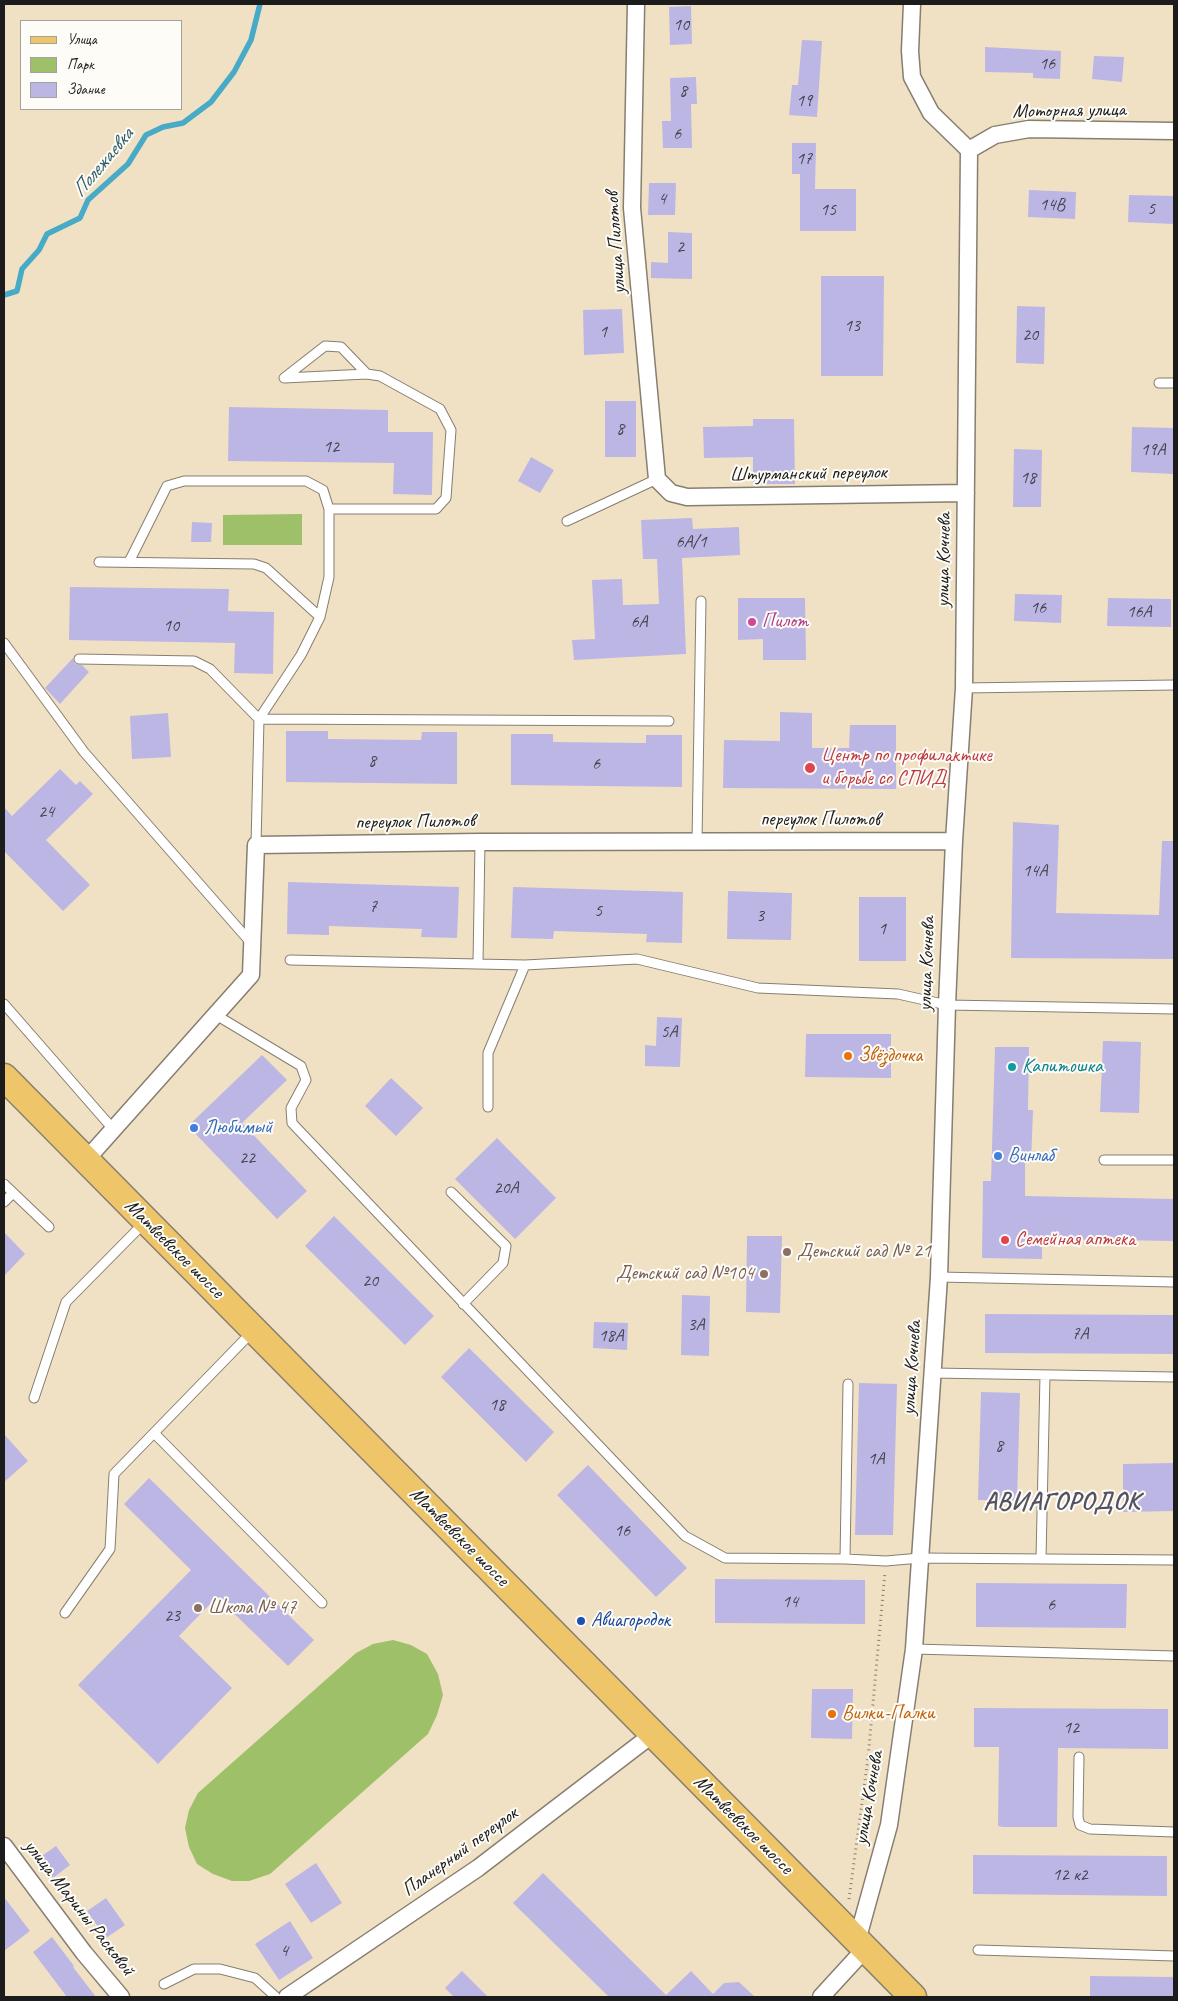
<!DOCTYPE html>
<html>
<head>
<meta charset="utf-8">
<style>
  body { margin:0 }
  #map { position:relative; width:1178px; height:2001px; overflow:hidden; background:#f1e1c4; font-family:Caveat,sans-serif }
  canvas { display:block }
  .frame { position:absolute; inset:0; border:5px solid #1c1c1c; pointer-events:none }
  .legend { position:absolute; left:20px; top:20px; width:162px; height:90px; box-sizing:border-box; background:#fdfcf7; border:1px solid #a3a29f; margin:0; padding:6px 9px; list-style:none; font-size:15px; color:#1c1c1c }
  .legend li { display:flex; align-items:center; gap:10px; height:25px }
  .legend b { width:25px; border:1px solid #a3a29f }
</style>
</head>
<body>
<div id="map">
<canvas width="1178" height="2001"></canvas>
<div class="frame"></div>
<ul class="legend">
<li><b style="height:6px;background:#eec569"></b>Улица</li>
<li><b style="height:14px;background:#9ec069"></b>Парк</li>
<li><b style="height:14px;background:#bcb6e4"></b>Здание</li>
</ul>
</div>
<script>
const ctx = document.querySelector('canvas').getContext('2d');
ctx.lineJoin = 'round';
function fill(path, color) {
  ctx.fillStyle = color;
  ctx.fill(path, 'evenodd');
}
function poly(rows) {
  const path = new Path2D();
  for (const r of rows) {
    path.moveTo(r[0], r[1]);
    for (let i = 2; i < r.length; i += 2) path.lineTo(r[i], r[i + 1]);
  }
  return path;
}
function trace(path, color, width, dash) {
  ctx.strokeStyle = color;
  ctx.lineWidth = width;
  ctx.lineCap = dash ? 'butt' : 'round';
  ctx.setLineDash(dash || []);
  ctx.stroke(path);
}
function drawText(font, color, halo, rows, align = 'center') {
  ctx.font = font + ' Caveat,sans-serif';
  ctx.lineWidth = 4;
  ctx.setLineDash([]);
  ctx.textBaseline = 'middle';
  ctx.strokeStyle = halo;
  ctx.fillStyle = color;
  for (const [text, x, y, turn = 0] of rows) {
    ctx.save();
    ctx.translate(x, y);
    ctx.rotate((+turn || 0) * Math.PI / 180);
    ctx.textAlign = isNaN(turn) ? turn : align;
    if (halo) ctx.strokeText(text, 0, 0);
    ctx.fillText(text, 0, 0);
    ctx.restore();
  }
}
fill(poly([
  [302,514,302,545,223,545,223,515],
  [393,1640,411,1645,427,1654,438,1674,443,1695,437,1715,428,1734,270,1874,249,1881,232,1881,213,1874,197,1864,189,1847,185,1828,189,1810,198,1793,356,1653,373,1644]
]), '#9ec069');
trace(poly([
  [4,295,17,291,22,269,39,250,47,234,80,218,88,200,128,164,146,135,163,127,183,123,211,102,234,72,251,40,260,4]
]), '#47aac7', 5.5);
fill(poly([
  [691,6,692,44,670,45,669,7],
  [802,40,822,41,817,117,789,115,792,85,798,85],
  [985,47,1061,51,1060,79,1033,78,1033,73,985,72],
  [1094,56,1124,57,1122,82,1092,79],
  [696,77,697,104,691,104,692,148,663,148,662,121,671,121,670,78],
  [792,143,816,143,815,189,856,189,856,231,800,231,800,174,792,174],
  [649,183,676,183,675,215,648,215],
  [1029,190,1076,192,1075,219,1028,217],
  [1129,195,1174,196,1174,224,1128,222],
  [668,232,692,233,692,279,651,278,651,262,668,263],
  [821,276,884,276,883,376,821,376],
  [1017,306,1045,307,1044,364,1016,363],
  [622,309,624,353,584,355,583,310],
  [605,401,636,401,636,457,605,457],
  [229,407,388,410,388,432,433,432,432,495,393,494,394,463,228,461],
  [753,419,794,419,795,484,753,484,753,457,704,458,703,427,753,426],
  [1132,427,1174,428,1174,474,1131,472],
  [1014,449,1042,450,1041,507,1013,507],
  [531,457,554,470,540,493,518,481],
  [692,518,693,529,739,527,740,555,682,558,686,654,574,660,572,640,595,639,592,580,622,579,623,605,659,604,657,559,643,559,641,520],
  [192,522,212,523,211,542,191,542],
  [70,587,229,589,228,611,274,612,273,674,234,673,235,643,69,640],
  [1015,594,1062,595,1061,623,1014,621],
  [738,598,805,598,806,660,763,660,763,639,738,640],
  [1108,598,1171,599,1171,627,1107,626],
  [73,658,75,664,82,665,89,672,60,704,45,688],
  [780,712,812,713,812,748,849,748,850,725,896,725,896,789,723,788,724,740,780,741],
  [168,713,171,757,132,759,130,716],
  [286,731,328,731,328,739,421,740,422,732,457,732,457,784,286,782],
  [511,734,553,734,553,742,646,743,646,735,682,735,682,787,511,785],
  [60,769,76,785,80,781,93,794,46,840,90,885,63,911,4,851,4,807,12,816],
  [1013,822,1059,825,1056,913,1159,915,1162,841,1174,841,1174,959,1011,958],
  [288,882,459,887,457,938,421,937,422,929,329,926,329,935,287,934],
  [513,887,683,892,682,943,646,942,647,934,554,931,553,939,511,938],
  [728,891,792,893,791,940,727,939],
  [859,897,906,897,906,961,859,961],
  [657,1017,682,1018,680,1067,645,1066,645,1045,656,1046],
  [806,1034,891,1034,891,1078,805,1077],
  [1103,1041,1141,1042,1139,1113,1100,1112],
  [995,1047,1029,1047,1028,1110,1033,1110,1031,1163,1025,1163,1025,1196,1174,1199,1174,1241,1042,1239,1042,1259,982,1258,983,1181,991,1181],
  [262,1055,287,1080,242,1123,307,1191,277,1219,188,1126],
  [391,1078,423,1108,396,1136,365,1106],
  [497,1138,556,1198,515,1239,455,1179],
  [334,1216,434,1316,405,1345,305,1246],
  [4,1232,25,1254,4,1276],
  [747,1236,782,1236,780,1313,746,1312],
  [682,1295,710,1296,709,1356,681,1355],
  [985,1314,1174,1315,1174,1354,985,1353],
  [594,1322,628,1323,627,1350,593,1348],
  [469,1348,554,1432,526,1462,441,1377],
  [859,1383,897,1384,893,1535,855,1535],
  [981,1392,1020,1393,1017,1501,978,1500],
  [4,1434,28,1461,4,1482],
  [1174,1463,1174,1511,1123,1512,1123,1464],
  [588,1465,687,1568,656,1597,557,1495],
  [149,1478,314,1640,288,1666,217,1597,179,1636,232,1688,158,1764,78,1685,191,1570,124,1504],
  [715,1579,865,1580,865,1624,715,1623],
  [976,1583,1127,1584,1126,1628,976,1627],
  [812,1689,853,1689,852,1739,811,1738],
  [974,1708,1168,1709,1168,1749,1058,1748,1057,1827,1003,1827,998,1826,999,1747,974,1747],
  [56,1846,70,1865,53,1878,39,1858],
  [973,1855,1167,1856,1167,1896,973,1894],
  [316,1863,342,1903,311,1923,285,1884],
  [543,1873,666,1995,691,1971,713,1994,724,1983,739,1982,755,1997,609,1997,513,1903],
  [4,1897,30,1931,4,1951],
  [106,1898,125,1925,106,1938,87,1911],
  [290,1921,313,1958,279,1980,255,1944],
  [52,1937,74,1966,73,1967,96,1997,67,1997,33,1952],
  [462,1971,488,1997,454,1997,445,1988],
  [1090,1976,1174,1977,1174,1997,1090,1997]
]), '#bcb6e4');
const lane = poly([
  [1159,383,1174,383],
  [329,509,436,509,446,498,451,430,440,409,380,376,367,374,284,378,325,346,341,347,367,374],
  [567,521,657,479],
  [99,562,254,564,266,568,320,617],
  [4,643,84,752,252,944],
  [79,659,194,661,210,669,259,719,301,655,320,617,329,577,329,509,323,490,306,481,184,481,167,486,129,562],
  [964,688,1174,685],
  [697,841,701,601],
  [256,845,259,719,669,721],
  [290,960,525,965,637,959,758,988,898,994,947,1005,1174,1009],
  [478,963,480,842],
  [4,1004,113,1129],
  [216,1015,301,1066,306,1080,291,1108,292,1123,685,1536,725,1558,845,1559],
  [488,1107,488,1053,525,965],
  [1104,1160,1174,1160],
  [4,1184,49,1227],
  [451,1192,506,1246,503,1263,463,1304],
  [4,1202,13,1193],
  [939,1277,1174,1282],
  [933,1373,1174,1377],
  [848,1384,845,1559,886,1561,920,1558,1174,1560],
  [34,1398,66,1302,145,1222],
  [154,1433,322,1603],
  [1041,1559,1045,1375],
  [65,1613,110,1549,114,1474,252,1332],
  [914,1649,1174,1656],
  [1079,1757,1078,1817,1080,1825,1090,1829,1174,1832],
  [978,1950,1174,1956],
  [164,1984,194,1969,220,1969,255,1978,276,1997]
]);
const street = poly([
  [636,4,632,208,657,479,671,493,687,497,966,493],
  [969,150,995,135,1029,129,1174,131],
  [86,1160,251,975,256,845,480,842,954,841],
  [4,1846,84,1953,121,1997],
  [857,1941,889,1825,914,1649,939,1277,947,1005,954,841,964,688,969,150,931,113,912,77,910,51,912,4],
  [287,1997,478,1868,653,1734],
  [821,1997,865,1949]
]);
const primary = poly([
  [4,1077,913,1997]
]);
trace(lane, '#867e70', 11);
trace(street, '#867e70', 19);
trace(primary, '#867e70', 29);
trace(poly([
  [849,1899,868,1758,885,1572]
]), '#867e70', 3, [1, 4]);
trace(lane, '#fff', 9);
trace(street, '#fff', 16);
trace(primary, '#eec569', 26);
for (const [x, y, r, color] of [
  [752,622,5,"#d1479c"],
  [810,768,6,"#e0444e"],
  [848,1056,5,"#e8710a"],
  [1012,1067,5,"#0f9aa8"],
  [194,1128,5,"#3f7fe0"],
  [998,1156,5,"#3f7fe0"],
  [1005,1240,5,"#e0444e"],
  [787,1252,5,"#8d6e63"],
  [764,1274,5,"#8d6e63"],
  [198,1608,5,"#8d6e63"],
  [581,1621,5,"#1a4fb4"],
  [832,1714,5,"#e8710a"]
]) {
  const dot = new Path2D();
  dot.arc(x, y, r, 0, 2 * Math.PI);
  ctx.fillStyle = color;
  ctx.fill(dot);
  trace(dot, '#fdfcf7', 2);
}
drawText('18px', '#44424e', null, [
  ["10",681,25],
  ["16",1047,64],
  ["8",683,91],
  ["19",804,101],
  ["6",677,134],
  ["17",804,159],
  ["4",662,199],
  ["14В",1052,205],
  ["5",1151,209],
  ["15",828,210],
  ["2",680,247],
  ["13",852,326],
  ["1",603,332],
  ["20",1030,335],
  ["8",620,429],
  ["12",331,447],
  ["19А",1153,450],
  ["18",1028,478],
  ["6А/1",691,542],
  ["16",1038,608],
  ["16А",1139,612],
  ["6А",639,622],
  ["10",171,626],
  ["8",372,761],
  ["6",596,764],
  ["24",46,812],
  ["14А",1035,871],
  ["7",373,907],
  ["5",598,911],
  ["3",760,916],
  ["1",882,929],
  ["5А",669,1032],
  ["22",247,1158],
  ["20А",506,1188],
  ["20",370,1281],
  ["3А",696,1325],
  ["7А",1080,1334],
  ["18А",611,1336],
  ["18",497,1405],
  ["8",999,1446],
  ["1А",876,1459],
  ["16",622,1531],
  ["14",790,1602],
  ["6",1051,1605],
  ["23",172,1616],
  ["12",1071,1728],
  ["12 к2",1070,1875],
  ["4",284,1951]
]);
drawText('20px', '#1c1c1c', '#fdfcf7', [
  ["Моторная улица",1069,111,-1],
  ["улица Пилотов",616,243,-94],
  ["Штурманский переулок",808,474,-1],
  ["улица Кочнева",944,560,-89],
  ["переулок Пилотов",820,820],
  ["переулок Пилотов",415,822,-1],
  ["улица Кочнева",927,964,-88],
  ["Матвеевское шоссе",174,1249,45],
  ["улица Кочнева",912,1368,-86],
  ["Матвеевское шоссе",459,1537,45],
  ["улица Кочнева",869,1798,-80],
  ["Матвеевское шоссе",743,1825,45],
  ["Планерный переулок",460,1852,-36],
  ["улица Марины Расковой",79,1908,52]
]);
drawText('20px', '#b23c85', '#fdfcf7', [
  ["Пилот",762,622]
], 'left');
drawText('20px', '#be3a42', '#fdfcf7', [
  ["Центр по профилактике",821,756],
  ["и борьбе со СПИД",821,779],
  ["Семейная аптека",1015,1240]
], 'left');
drawText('20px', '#c56008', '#fdfcf7', [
  ["Звёздочка",858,1056],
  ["Вилки-Палки",842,1714]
], 'left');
drawText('20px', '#0d838f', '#fdfcf7', [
  ["Капитошка",1022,1067]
], 'left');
drawText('20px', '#366cbe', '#fdfcf7', [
  ["Любимый",204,1128],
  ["Винлаб",1008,1156]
], 'left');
drawText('20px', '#785e54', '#fdfcf7', [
  ["Детский сад № 21",797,1252],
  ["Детский сад №104",754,1274,"right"],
  ["Школа № 47",208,1608]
], 'left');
drawText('20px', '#164399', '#fdfcf7', [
  ["Авиагородок",591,1621]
], 'left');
drawText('italic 21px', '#2f5c69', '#fdfcf7', [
  ["Полежаевка",103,163,-50]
]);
ctx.letterSpacing = '1px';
drawText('bold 25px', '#545262', '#fdfcf7', [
  ["АВИАГОРОДОК",1062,1502]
]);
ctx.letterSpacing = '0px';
</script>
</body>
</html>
